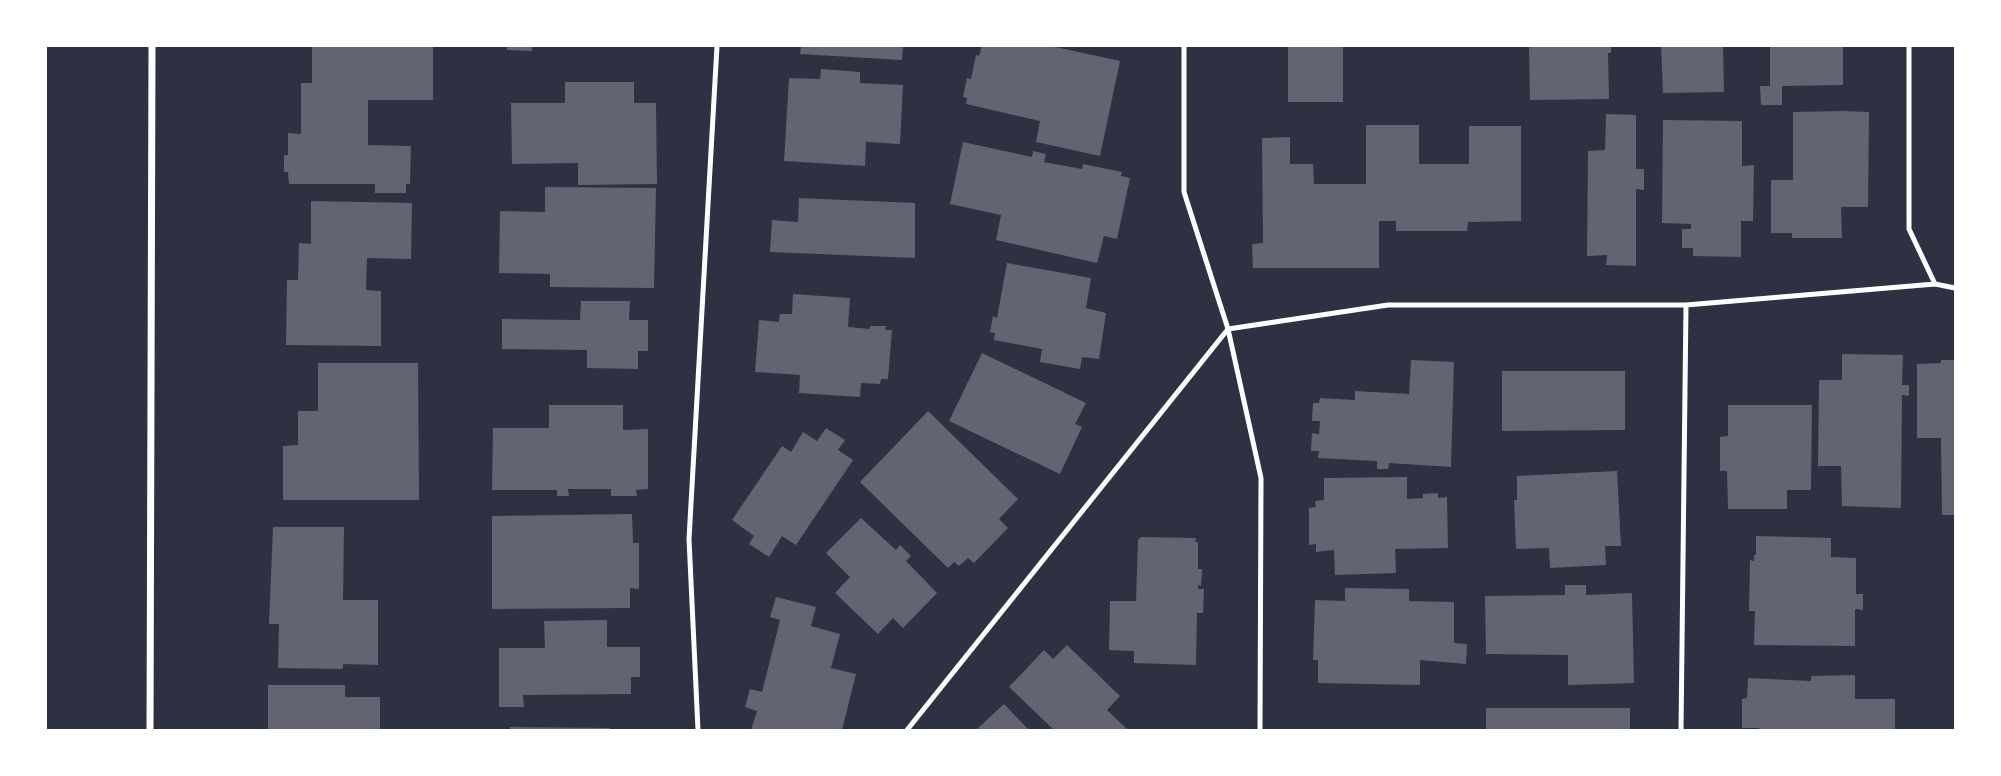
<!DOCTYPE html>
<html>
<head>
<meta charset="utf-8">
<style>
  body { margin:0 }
  #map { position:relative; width:2001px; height:776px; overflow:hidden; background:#2d3142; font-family:"Fira Sans Condensed",sans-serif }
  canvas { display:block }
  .frame { position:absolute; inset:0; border:47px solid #fff; pointer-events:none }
</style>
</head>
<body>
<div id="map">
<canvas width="2001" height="776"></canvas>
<div class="frame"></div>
</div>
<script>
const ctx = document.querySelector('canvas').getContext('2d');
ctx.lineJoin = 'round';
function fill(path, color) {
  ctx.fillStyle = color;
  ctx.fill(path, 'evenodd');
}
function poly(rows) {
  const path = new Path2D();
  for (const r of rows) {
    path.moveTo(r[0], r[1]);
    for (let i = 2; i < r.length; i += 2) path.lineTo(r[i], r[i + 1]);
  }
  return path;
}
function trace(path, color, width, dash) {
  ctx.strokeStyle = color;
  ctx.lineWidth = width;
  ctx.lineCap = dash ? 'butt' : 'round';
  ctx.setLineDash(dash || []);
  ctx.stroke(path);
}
fill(poly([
  [312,46,433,46,433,100,368,100,368,145,411,146,410,184,406,184,406,193,375,193,375,184,289,184,288,172,284,172,284,155,288,155,288,133,301,134,301,83,312,83],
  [507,46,532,46,532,51,507,50],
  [801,46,903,46,902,60,800,54],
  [982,46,1051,46,1120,61,1100,156,1036,142,1040,121,966,104,967,98,963,97,967,78,971,79,976,55,979,56],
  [1288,46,1343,46,1343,102,1288,102],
  [1529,46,1611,46,1611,53,1608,53,1609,99,1530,100],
  [1661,46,1723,46,1724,92,1663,93],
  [1770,46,1843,46,1843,85,1782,86,1782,105,1761,105,1760,86,1770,86],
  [821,69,860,72,860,83,903,85,900,144,866,142,865,166,784,161,789,78,820,79],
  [565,82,634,82,634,103,656,103,657,184,578,185,578,163,512,164,511,103,565,103],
  [1843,111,1869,112,1868,207,1841,207,1842,238,1792,238,1792,233,1771,233,1771,180,1793,180,1793,112],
  [1606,114,1636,115,1636,169,1644,169,1644,190,1636,189,1636,266,1606,265,1607,255,1587,256,1588,151,1605,150],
  [1663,120,1742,121,1742,166,1754,165,1753,221,1741,221,1741,257,1693,256,1693,248,1682,248,1682,229,1691,229,1691,224,1662,223],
  [1366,125,1419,125,1419,164,1469,164,1469,126,1521,126,1521,221,1468,222,1467,231,1396,231,1396,221,1379,221,1379,268,1253,268,1252,244,1263,243,1262,138,1290,137,1290,164,1313,164,1314,184,1366,184],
  [963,142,1032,157,1033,151,1046,154,1044,162,1082,169,1083,164,1122,172,1121,176,1130,178,1117,239,1104,236,1097,263,996,240,1001,215,950,204],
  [545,187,656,188,654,288,550,287,550,274,499,273,500,211,545,212],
  [799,198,915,203,915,258,770,252,772,220,798,222],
  [311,201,412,203,411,259,367,258,366,290,381,291,381,346,286,345,287,280,298,280,299,243,311,244],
  [1007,263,1091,278,1086,308,1106,313,1099,359,1082,357,1080,369,1040,362,1042,349,994,340,995,333,990,332,993,316,997,318],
  [793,294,850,298,848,327,870,329,870,326,886,326,885,330,892,330,888,379,881,379,880,384,861,383,860,397,799,393,800,375,755,372,759,320,779,322,780,314,792,314],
  [581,301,630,301,629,320,648,320,648,351,638,351,638,369,587,368,587,350,502,349,502,319,580,320],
  [982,353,1086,403,1075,424,1082,427,1060,474,949,421],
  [1842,354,1903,355,1902,385,1909,385,1909,396,1902,395,1901,508,1842,506,1841,466,1818,466,1819,380,1842,380],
  [1411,360,1454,362,1451,467,1389,463,1388,469,1377,469,1377,461,1318,458,1319,451,1311,451,1312,433,1319,434,1320,421,1312,421,1313,403,1319,403,1320,398,1355,400,1355,391,1409,394],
  [1941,360,1955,360,1955,515,1942,515,1941,438,1917,438,1917,364,1941,363],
  [318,363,418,363,419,500,283,500,283,446,298,445,298,411,318,411],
  [1502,371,1625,371,1625,430,1502,431],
  [549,405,623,405,623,430,648,429,648,489,636,490,637,496,611,496,611,489,568,489,569,496,557,496,557,490,492,490,493,428,549,428],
  [1728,405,1812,405,1811,490,1787,490,1787,509,1728,509,1727,471,1720,471,1720,437,1728,436],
  [928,411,1018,499,999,519,1008,528,974,563,968,558,959,566,954,562,948,568,860,482],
  [826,428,845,440,838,450,853,460,796,545,782,536,769,557,749,544,754,536,732,520,782,446,791,452,803,432,817,441],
  [1617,471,1621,546,1605,546,1606,565,1550,568,1549,548,1516,549,1514,500,1517,500,1517,476],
  [1407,477,1407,499,1423,498,1423,494,1438,493,1438,498,1447,497,1448,548,1395,549,1396,573,1335,575,1334,550,1316,552,1316,544,1309,545,1309,508,1316,507,1315,501,1324,500,1324,478],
  [632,514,633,543,639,543,639,589,630,588,630,608,492,609,492,516],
  [861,518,896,550,900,545,911,556,906,561,937,593,903,628,893,618,878,634,835,593,850,577,826,553],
  [273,527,344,527,343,600,378,600,378,665,343,664,343,669,278,668,279,624,269,624],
  [1756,536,1831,538,1831,557,1856,558,1856,594,1863,594,1863,610,1855,609,1855,646,1754,645,1755,611,1749,611,1750,560,1754,561,1754,555,1756,555],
  [1141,537,1196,538,1195,542,1198,542,1198,569,1202,569,1201,586,1198,585,1198,589,1204,589,1203,613,1197,613,1196,665,1134,663,1134,651,1109,650,1110,601,1136,601,1138,540],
  [1565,585,1586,585,1586,595,1632,593,1634,683,1568,685,1568,655,1486,654,1485,596,1565,595],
  [1345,588,1409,589,1409,601,1454,602,1454,643,1467,644,1466,664,1420,660,1420,685,1318,683,1318,660,1313,660,1315,600,1345,601],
  [776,597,816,607,811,626,840,634,831,668,856,674,842,730,751,730,757,711,745,707,750,689,762,692,780,620,770,617],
  [607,620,607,647,640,647,640,677,631,677,631,694,523,695,524,707,499,707,499,648,545,648,544,621],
  [1067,645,1120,696,1107,710,1128,730,1054,730,1009,687,1044,650,1053,659],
  [1855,675,1855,699,1895,699,1895,729,1759,730,1759,728,1742,728,1742,699,1747,698,1748,678,1811,681,1811,676],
  [268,685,345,685,345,697,380,697,380,730,268,730],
  [1004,704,1029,730,976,730],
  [1486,708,1630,708,1630,730,1486,730],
  [510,727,610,728,610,730,510,730]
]), '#626471');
trace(poly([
  [1184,46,1184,192,1228,329,1261,478,1260,730],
  [1909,46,1909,229,1935,284],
  [698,730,689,539,717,46],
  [907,730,1228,329,1388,305,1686,305,1935,284,1955,288],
  [1681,730,1686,305]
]), '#fff', 5);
trace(poly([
  [150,730,152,46]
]), '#fff', 7);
</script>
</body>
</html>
